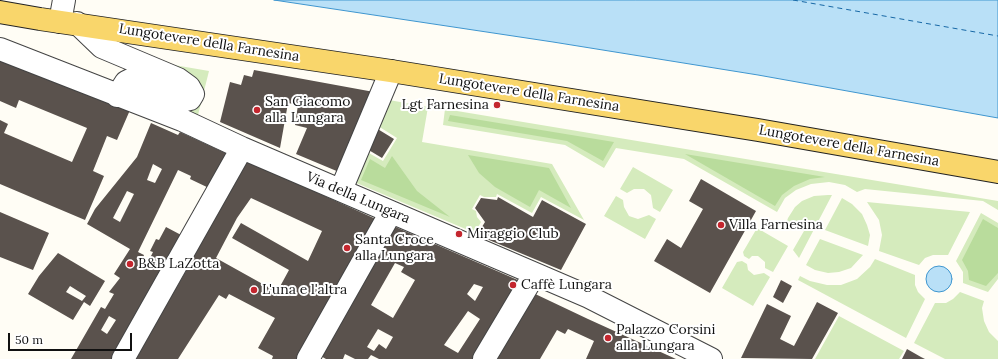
<!DOCTYPE html>
<html>
<head>
<meta charset="utf-8">
<style>
  body { margin:0 }
  #map { position:relative; width:998px; height:359px; overflow:hidden; background:#fffdf5; font-family:Lora,serif }
  canvas { display:block }
  .scale { position:absolute; left:8px; top:333px; width:124px; height:18px; box-sizing:border-box; border:2px solid #111; border-top:0; padding-left:5px; font-size:12px; line-height:14px; white-space:nowrap; color:#111; -webkit-text-stroke:3px #fff; paint-order:stroke }
</style>
</head>
<body>
<div id="map">
<canvas width="998" height="359"></canvas>
<div class="scale">50 m</div>
</div>
<script>
const ctx = document.querySelector('canvas').getContext('2d');
ctx.lineJoin = 'round';
function fill(path, color) {
  ctx.fillStyle = color;
  ctx.fill(path, 'evenodd');
}
function poly(rows) {
  const path = new Path2D();
  for (const r of rows) {
    if (r.length === 3) {
      path.moveTo(r[0] + r[2], r[1]);
      path.arc(r[0], r[1], r[2], 0, 2 * Math.PI);
      continue;
    }
    path.moveTo(r[0], r[1]);
    for (let i = 2; i < r.length; i += 2) path.lineTo(r[i], r[i + 1]);
  }
  return path;
}
function trace(path, color, width, dash) {
  ctx.strokeStyle = color;
  ctx.lineWidth = width;
  ctx.lineCap = dash ? 'butt' : 'round';
  ctx.setLineDash(dash || []);
  ctx.stroke(path);
}
function drawText(font, color, halo, rows, align = 'center') {
  ctx.font = font + ' Lora,serif';
  ctx.lineWidth = 4;
  ctx.setLineDash([]);
  ctx.textBaseline = 'middle';
  ctx.strokeStyle = halo;
  ctx.fillStyle = color;
  for (const [text, x, y, turn = 0] of rows) {
    ctx.save();
    ctx.translate(x, y);
    ctx.rotate((+turn || 0) * Math.PI / 180);
    ctx.textAlign = isNaN(turn) ? turn : align;
    if (halo) ctx.strokeText(text, 0, 0);
    ctx.fillText(text, 0, 0);
    ctx.restore();
  }
}
fill(poly([
  [145,60,209,71,198,115,181,108],
  [389,100,428,107,422,142,552,164,584,220,541,197,532,213,497,194,496,197,484,197,480,195,472,209,476,211,477,217,481,222,475,233,354,182,367,152,383,161,397,138,378,126],
  [445,109,998,201,998,210,983,201,865,189,857,192,845,185,829,182,811,184,796,190,785,198,777,212,684,159,616,148,604,168,565,145,443,125],
  [633,167,673,190,660,212,653,208,651,195,644,189,634,189,627,193,620,189],
  [828,195,832,195,799,258,793,250,804,231,787,221,788,218,795,207,802,201,814,196],
  [616,196,623,200,624,207,629,216,638,219,649,215,656,219,645,239,604,216],
  [842,198,852,204,862,214,867,225,870,235,868,246,825,230],
  [867,202,970,212,948,255,933,255,925,258,919,265,879,251,882,235,879,220],
  [981,213,998,223,998,279,988,292,963,283,963,272,956,261],
  [757,228,788,246,773,272,765,268,765,262,758,256,752,256,749,259,744,256,743,252],
  [820,239,863,255,851,268,839,272,828,273,815,270,806,265],
  [875,259,915,275,915,285,918,292,925,299,906,338,798,280,800,276,810,281,827,285,841,285,857,279,870,267],
  [742,261,747,264,748,270,754,275,764,273,770,277,753,306,722,288,737,262],
  [960,292,984,301,982,308,984,321,989,332,998,341,998,359,945,359,914,343,935,303,946,303,953,299],
  [839,316,904,351,899,359,815,359]
]), '#d5ebbd');
fill(poly([
  [450,115,614,142,603,161,567,141,448,121],
  [685,154,825,177,810,179,794,186,782,195,775,206],
  [468,155,549,168,571,208,539,190,530,207,495,187,479,173],
  [392,156,417,191,450,217,361,180,370,159,385,168],
  [983,219,998,228,998,273,986,286,969,280,968,271,962,260]
]), '#b9dc9c');
const water = poly([
  [274,0,998,0,998,118,758,75,553,42,274,0],
  [939,279,13]
]);
fill(water, '#b9e0f7');
trace(water, '#3f96cf', 1);
trace(poly([
  [793,0,998,36]
]), '#1768a6', 1, [5, 4]);
fill(poly([
  [0,58,130,110,117,140,107,136,93,171,104,176,85,220,0,184,0,120,8,124,4,133,72,162,87,128,19,100,16,108,0,101],
  [254,70,374,92,339,172,296,154,307,128,295,125,298,105,288,103,280,148,220,122,230,82,241,85,244,75,252,77],
  [151,123,178,135,180,132,230,155,211,189,190,179,191,176,178,170,138,252,144,255,143,258,148,262,153,252,150,251,156,239,159,240,166,227,183,236,114,359,71,359,101,307,105,309,114,294,109,292,120,278,114,274,130,249,87,224,95,209,137,157],
  [153,164,162,169,155,183,147,180],
  [127,191,134,194,120,222,113,218],
  [109,316,116,320,107,334,101,330],
  [376,128,394,139,382,158,367,149],
  [245,160,378,220,299,359,272,359,273,356,258,348,275,318,229,294,226,299,219,295,178,359,135,359,190,264,188,262],
  [251,198,322,231,308,261,241,223,232,238,289,270,277,292,216,258,237,218],
  [701,179,756,211,710,293,654,261,667,239,681,248,703,209,689,201],
  [498,197,533,217,542,200,586,224,561,270,477,235,485,222,475,208,481,198,497,200],
  [0,212,49,233,33,270,0,257],
  [391,225,520,281,520,286,473,359,379,359,371,355,368,359,355,359,345,354,343,359,326,359,319,355],
  [395,263,404,267,401,272,415,280,393,318,371,305],
  [474,284,483,287,475,301,467,294],
  [468,311,480,319,458,353,444,345],
  [378,329,393,337,386,349,379,344,374,351,367,347],
  [58,253,105,281,90,306,84,302,73,320,28,294,39,276],
  [70,286,86,296,82,301,66,292],
  [781,280,792,286,783,303,773,297],
  [531,292,588,319,676,359,586,359,594,341,568,329,565,334,557,330,540,359,490,359],
  [817,302,838,313,812,359,741,358,767,304,791,316,780,339,794,346],
  [907,349,921,357,925,359,902,359]
]), '#5a524d');
const minor = poly([
  [60,22,64,0],
  [77,23,102,47,178,79,189,87,193,94,190,99,181,101,130,80,126,82,117,96],
  [0,49,182,120,242,148,589,297,711,359],
  [341,190,391,71],
  [123,359,242,148],
  [308,359,391,212],
  [484,359,534,275]
]);
const major = poly([
  [0,12,40,19,391,71,758,130,998,172]
]);
trace(minor, '#444', 24);
trace(major, '#222', 24);
trace(minor, '#fff', 22);
trace(major, '#f9d66b', 22);
for (const [x, y, r, color] of [
  [497,105,4,"#c4262e"],
  [257,110,4,"#c4262e"],
  [721,225,4,"#c4262e"],
  [459,234,4,"#c4262e"],
  [347,248,4,"#c4262e"],
  [130,264,4,"#c4262e"],
  [513,285,4,"#c4262e"],
  [254,290,4,"#c4262e"],
  [608,338,4,"#c4262e"]
]) {
  const dot = new Path2D();
  dot.arc(x, y, r, 0, 2 * Math.PI);
  ctx.fillStyle = color;
  ctx.fill(dot);
  trace(dot, '#fff', 1.5);
}
drawText('14px', '#111', '#fff', [
  ["Lungotevere della Farnesina",209,43,9],
  ["Lungotevere della Farnesina",529,93,9],
  ["Lungotevere della Farnesina",849,146,10],
  ["Via della Lungara",358,198,23]
]);
drawText('14px', '#111', '#fff', [
  ["San Giacomo",265,102],
  ["alla Lungara",265,118],
  ["Lgt Farnesina",489,105,"right"],
  ["Villa Farnesina",729,225],
  ["Miraggio Club",467,234],
  ["Santa Croce",355,240],
  ["alla Lungara",355,256],
  ["B&B LaZotta",138,264],
  ["Caffè Lungara",521,285],
  ["L'una e l'altra",262,290],
  ["Palazzo Corsini",616,330],
  ["alla Lungara",616,346]
], 'left');
</script>
</body>
</html>
